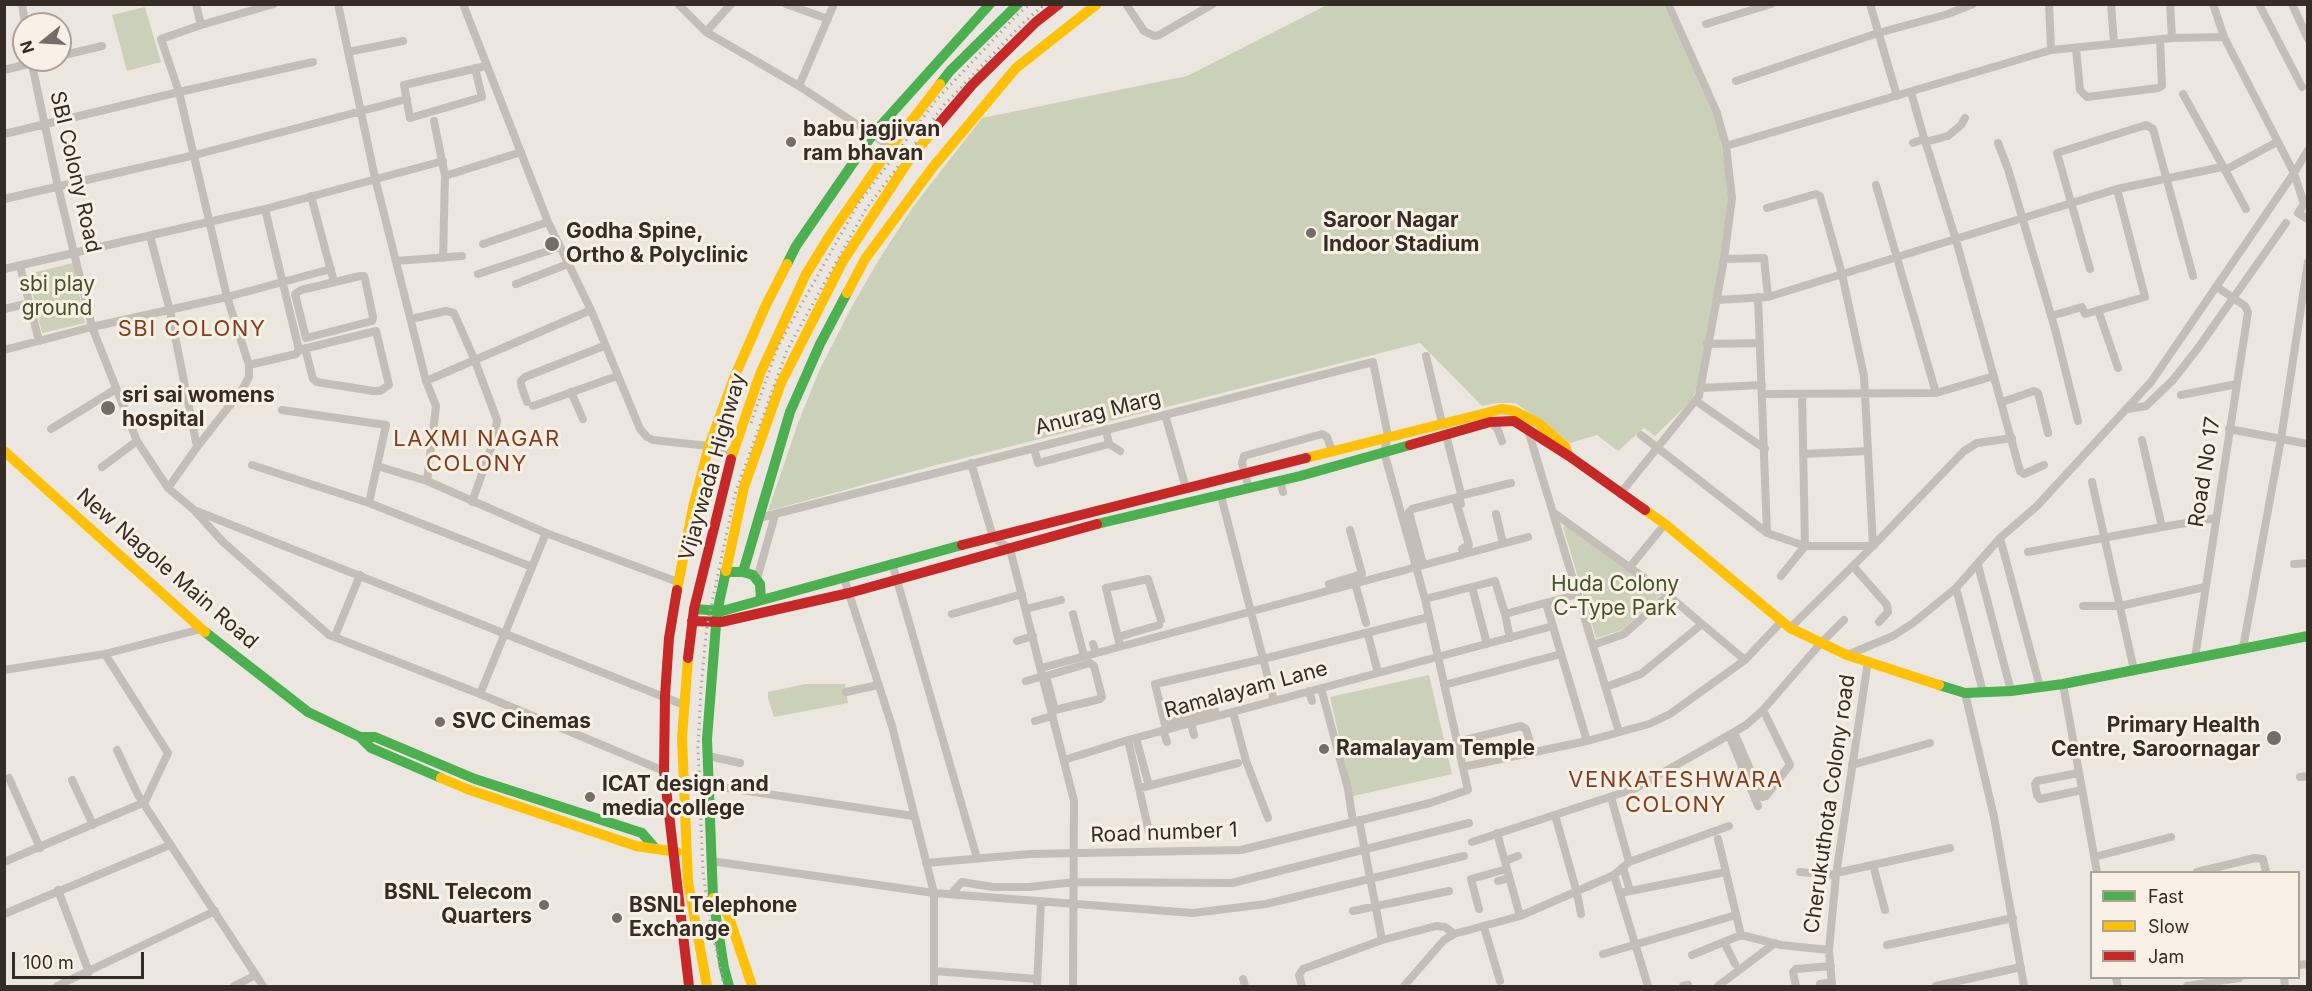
<!DOCTYPE html>
<html>
<head>
<meta charset="utf-8">
<style>
  body { margin:0 }
  #map { position:relative; width:2312px; height:991px; overflow:hidden; background:#ebe6df; font-family:Inter,sans-serif }
  canvas { display:block }
  .frame { position:absolute; inset:0; border:6px solid #352c26; pointer-events:none }
  .legend { position:absolute; left:2090px; top:871px; width:210px; height:108px; box-sizing:border-box; background:#f9f1e5; border:2px solid #aba299; margin:0; padding:8px 10px; list-style:none; font-size:18px; color:#352c26 }
  .legend li { display:flex; align-items:center; gap:12px; height:30px }
  .legend b { width:30px; border:2px solid #aba299 }
  .north { position:absolute; left:12px; top:12px; width:60px; height:60px; box-sizing:border-box; background:#f9f1e5; border:2px solid #aba299; border-radius:50%; rotate:252deg; font-size:16px; font-weight:700; line-height:24px; text-align:center; color:#352c26 }
  .north::after { content:''; display:block; margin:auto; width:21px; height:27px; background:#756d67; clip-path:polygon(50% 0,100% 100%,50% 72%,0 100%) }
  .scale { position:absolute; left:12px; top:952px; width:132px; height:27px; box-sizing:border-box; border:3px solid #352c26; border-top:0; padding-left:8px; font-size:18px; line-height:21px; white-space:nowrap; color:#352c26; -webkit-text-stroke:4px #f9f1e5; paint-order:stroke }
</style>
</head>
<body>
<div id="map">
<canvas width="2312" height="991"></canvas>
<div class="frame"></div>
<ul class="legend">
<li><b style="height:8px;background:#4caf50"></b>Fast</li>
<li><b style="height:8px;background:#ffc107"></b>Slow</li>
<li><b style="height:8px;background:#c62828"></b>Jam</li>
</ul>
<div class="north">N</div>
<div class="scale">100 m</div>
</div>
<script>
const ctx = document.querySelector('canvas').getContext('2d');
ctx.lineJoin = 'round';
function fill(path, color) {
  ctx.fillStyle = color;
  ctx.fill(path, 'evenodd');
}
function poly(rows) {
  const path = new Path2D();
  for (const r of rows) {
    path.moveTo(r[0], r[1]);
    for (let i = 2; i < r.length; i += 2) path.lineTo(r[i], r[i + 1]);
  }
  return path;
}
function trace(path, color, width, dash) {
  ctx.strokeStyle = color;
  ctx.lineWidth = width;
  ctx.lineCap = dash ? 'butt' : 'round';
  ctx.setLineDash(dash || []);
  ctx.stroke(path);
}
function drawText(font, color, halo, rows, align = 'center') {
  ctx.font = font + ' Inter,sans-serif';
  ctx.lineWidth = 6;
  ctx.setLineDash([]);
  ctx.textBaseline = 'middle';
  ctx.strokeStyle = halo;
  ctx.fillStyle = color;
  for (const [text, x, y, turn = 0] of rows) {
    ctx.save();
    ctx.translate(x, y);
    ctx.rotate((+turn || 0) * Math.PI / 180);
    ctx.textAlign = isNaN(turn) ? turn : align;
    if (halo) ctx.strokeText(text, 0, 0);
    ctx.fillText(text, 0, 0);
    ctx.restore();
  }
}
fill(poly([
  [1327,5,1664,5,1718,125,1730,197,1722,259,1697,388,1691,401,1655,436,1644,428,1618,451,1597,435,1570,443,1516,403,1497,403,1482,406,1420,343,929,467,768,511,798,423,819,371,851,308,878,261,913,207,982,118,1187,76],
  [145,7,161,62,127,71,112,15],
  [73,263,85,323,42,333,28,274],
  [1568,525,1661,595,1622,630,1596,638,1563,527],
  [1429,675,1452,774,1353,796,1330,697],
  [805,684,845,684,848,703,774,717,768,698,768,692]
]), '#cbd1b8');
trace(poly([
  [22,4,25,24],
  [196,4,201,25],
  [338,4,375,178,426,381,436,406,427,481],
  [463,4,548,222,591,310,640,429,647,437,653,440,709,446,733,452],
  [678,4,706,32,799,86,891,147],
  [786,4,828,19],
  [1126,4,1144,31,1154,36,1159,35,1213,4],
  [1870,4,1897,96],
  [2049,4,2051,50],
  [2111,4,2114,44],
  [2170,4,2172,38],
  [2213,4,2224,37],
  [2259,4,2302,87],
  [2292,4,2308,39],
  [1706,24,1771,4],
  [706,32,731,4],
  [2076,48,2080,90,2087,97,2158,88,2162,86,2160,39],
  [348,52,403,41],
  [60,56,102,46],
  [31,60,58,187,92,327,137,441,168,488,194,510,684,705],
  [475,68,482,97,410,118,404,85,486,66],
  [4,70,44,60],
  [1736,81,1878,33,1948,14,1973,4],
  [799,86,834,4],
  [1911,92,1926,145],
  [2183,94,2225,170,2277,142],
  [434,121,445,176,443,258],
  [4,134,179,92,313,62],
  [1925,142,1948,136,1961,125,1965,118],
  [1913,143,1924,139],
  [1998,143,2008,169,2055,329,2078,421],
  [1726,146,2051,50,2172,38,2224,37,2294,173,2304,204],
  [1927,147,1956,240,2020,471,2024,474,2044,465],
  [2225,170,2246,209],
  [445,176,521,152],
  [1876,185,1936,393],
  [311,196,334,282],
  [4,199,195,155,407,99],
  [2306,201,2298,213,2308,219],
  [150,236,170,311,197,447],
  [483,244,548,222],
  [1724,259,1764,258,1768,297],
  [396,261,462,256],
  [20,266,39,341],
  [4,269,265,209,443,161],
  [2090,269,2057,153,2146,125,2153,129,2193,276],
  [478,274,560,247],
  [360,276,364,276,365,279,373,317,372,321,306,338,295,294,301,290,360,276],
  [516,284,568,264],
  [1758,297,1767,533],
  [1716,300,1768,297,2117,189,2222,167],
  [4,309,30,303],
  [2098,310,2118,368],
  [2051,316,2082,307,2085,314,2145,297,2117,189],
  [411,319,446,311,454,313,475,361,497,420,495,437,472,502],
  [1707,344,1760,343],
  [4,350,92,327,227,297,331,269],
  [299,350,376,331,389,385,380,391,373,391,317,382,313,379,305,348],
  [1426,356,1442,423],
  [249,365,296,354,299,350,265,209],
  [426,381,591,310],
  [1700,388,1762,385],
  [571,392,583,419],
  [1763,394,1936,393,1994,376],
  [2181,395,2237,384],
  [1696,401,1765,449],
  [527,402,521,385,521,381,525,377,604,346],
  [2002,402,2034,391,2038,393,2048,433],
  [533,406,617,376],
  [2127,409,2146,406,2173,380,2198,348,2286,223],
  [282,410,386,425,369,503],
  [1165,415,1186,488],
  [1490,422,1497,428,1502,441],
  [51,429,116,389],
  [2229,429,2308,444],
  [1528,430,1619,732],
  [1446,435,1460,490],
  [1641,435,1767,533,1805,546,1873,546,1864,376,1842,274,1820,196,1816,194,1767,208],
  [2142,440,2162,527,2216,518],
  [1109,444,1120,451],
  [1034,448,1038,463,1109,444,1106,429],
  [1803,454,1868,451],
  [971,463,993,537,1010,549,1074,801,1073,986],
  [252,465,369,503,532,567],
  [377,466,427,481,546,533,678,582],
  [102,467,137,441],
  [1280,481,1283,492],
  [2092,482,2134,670],
  [168,488,197,447,242,390,249,377,249,365,227,297,179,92,161,39,201,25,274,4],
  [1249,489,1242,463,1244,456,1322,434,1327,437,1332,451],
  [1620,494,1699,396,1724,259,1732,198,1726,146,1717,113,1668,4],
  [1221,496,1274,701],
  [1461,504,1459,496,1511,483],
  [195,511,223,542,329,635,480,694,664,771],
  [1554,513,1668,595,1702,624],
  [1496,514,1503,543],
  [759,518,1373,362,1388,436,1384,452,1425,599,1468,790,1430,803,1241,850,1030,854,926,863],
  [2000,538,2040,687],
  [2028,552,2162,527],
  [892,563,977,858],
  [1423,564,1409,512,1412,509,1455,498,1469,545,1462,549],
  [2294,564,2308,563],
  [1978,565,2011,691],
  [1853,566,1887,605,1888,612,1879,622],
  [1629,568,1665,524],
  [1781,576,1805,546,1802,394],
  [844,578,892,726,934,893,934,986],
  [757,579,775,515],
  [1355,583,1366,623],
  [1329,584,1362,574,1350,530],
  [1472,587,1487,644],
  [1956,588,1983,692],
  [1425,599,1495,581,1505,614,1578,594],
  [1546,603,1587,741],
  [2083,606,2120,606,2205,587],
  [1026,609,1061,600],
  [952,614,1022,594],
  [1073,614,1084,656],
  [1505,614,1510,638],
  [1790,628,1873,546,1964,451,1977,443,2012,438],
  [335,636,360,575],
  [1118,637,1159,625],
  [1369,638,1378,673],
  [1017,641,1033,636],
  [1093,644,1096,653],
  [1593,645,1624,634,1668,595],
  [1120,646,1106,588,1148,579,1161,620],
  [2243,648,2281,439,2308,262],
  [1847,655,1893,636,1913,623,1956,588,2000,538,2037,506,2151,382,2294,173,2308,150],
  [2195,658,2248,312,2245,306,2217,287],
  [1090,663,1094,666,1102,697,1100,699,1055,710,1046,676,1090,663],
  [1041,668,1528,537],
  [4,670,105,654,201,629],
  [1026,681,1043,676],
  [2063,684,2097,872],
  [1444,685,1561,654],
  [1606,687,1641,674,1702,624,1745,660],
  [1321,688,1348,789,1353,822],
  [1309,691,1312,701],
  [846,692,878,685],
  [1965,693,1994,817,2024,986],
  [480,694,546,533],
  [1233,712,1246,761,1268,818],
  [1035,721,1052,716],
  [1191,723,1194,735],
  [1165,724,1215,710],
  [1166,729,1155,684,1263,659,1429,617],
  [1163,730,1167,742],
  [1734,732,1762,797,1766,796,1790,765,1763,710],
  [1729,735,1758,806],
  [1136,738,1149,786],
  [1128,740,1149,832],
  [1457,742,1521,726,1526,729,1533,752],
  [117,750,138,795,263,986],
  [708,756,740,763],
  [1064,760,1128,740,1553,626],
  [1852,765,1930,743],
  [1463,767,1587,741,1649,724,1670,714,1745,660,1781,622],
  [2078,773,2037,781,2035,784,2037,795,2040,799,2082,790],
  [2300,777,2308,776],
  [9,778,40,848],
  [72,780,93,825],
  [708,785,913,816],
  [1140,788,1238,763],
  [1611,797,1629,862],
  [1555,815,1577,893,1581,914],
  [1359,820,1382,940],
  [1497,833,1520,916],
  [1718,839,1741,935],
  [1472,842,1634,789,1729,735,1746,725,1763,710,1820,644,1844,620],
  [2094,857,2171,837],
  [711,861,934,893,1193,913,1266,904,1464,856],
  [1505,861,1518,856],
  [4,862,145,802,168,753,105,654],
  [1873,865,1885,910],
  [1623,867,1630,891],
  [1800,872,1836,875],
  [2197,872,2255,858,2263,859,2266,872],
  [1836,873,1950,848],
  [1614,875,1648,986],
  [1498,881,1509,878],
  [58,890,89,972],
  [1620,893,1726,872],
  [951,894,962,882,993,887,1029,887,1075,882,1232,883,1469,823],
  [1479,909,1471,879,1507,869],
  [1353,911,1449,891],
  [4,914,170,845],
  [1484,927,1500,981],
  [1724,942,1735,964],
  [1887,945,2013,918],
  [1603,954,1736,915],
  [1692,955,1741,935,1781,945,1829,950],
  [2298,965,2308,964],
  [934,971,1037,979],
  [2116,978,2118,986],
  [2284,978,2285,986],
  [1243,979,1245,986],
  [57,986,215,911],
  [234,986,256,975],
  [1037,986,1041,902],
  [1302,986,1299,975,1303,969,1382,940,1436,926,1445,927,1454,934],
  [1404,986,1444,940,1454,934,1520,916,1614,875,1629,862,1729,826],
  [1683,986,1688,985],
  [1718,986,1775,943],
  [1796,986,1793,972,1796,969,1831,966],
  [1820,986,1820,984,1832,982],
  [1832,986,1829,950,1836,875,1868,661],
  [1936,986,2021,967],
  [2187,986,2239,978]
]), '#c4beb8', 8);
trace(poly([
  [940,84,950,71,1018,4],
  [787,264,796,246,873,134,990,4],
  [1097,524,1300,476,1410,445],
  [726,571,717,612,707,739,713,898,724,968,729,986],
  [725,572,743,572,753,575,760,584,761,600],
  [743,572,790,412,820,344,847,293],
  [694,609,722,611,962,545],
  [205,632,308,712,360,737,371,748,441,778],
  [1939,685,1965,693,2011,691,2063,684,2308,636],
  [360,737,375,737,475,779,642,833,654,847]
]), '#4caf50', 10);
trace(poly([
  [847,293,865,259,933,167,1016,68,1097,4],
  [4,451,205,632],
  [1306,458,1502,409,1514,411,1538,423,1565,446,1569,456],
  [731,459,760,374,806,274,832,232,891,147,940,84],
  [1645,510,1665,524,1790,628,1847,655,1939,685],
  [726,571,744,487,781,383,843,261,909,160,932,132],
  [677,590,693,507,709,446,734,378,766,305,787,264],
  [688,658,682,738,688,882,707,986],
  [441,778,467,789,636,846,677,852],
  [713,898,724,907,730,920,752,986]
]), '#ffc107', 10);
trace(poly([
  [932,132,972,85,1036,22,1059,4],
  [1410,445,1490,422,1514,421,1569,456,1645,510],
  [962,545,1306,458],
  [677,590,669,638,665,696,664,771,689,986],
  [692,621,721,622,849,593,1097,524],
  [688,658,694,609,731,459]
]), '#c62828', 10);
trace(poly([
  [751,423,778,346,858,204,937,99,1016,16,1030,4],
  [724,986,710,921,703,872,698,748,701,688,707,626,735,494,787,350,866,209,944,105,1023,23,1045,4]
]), '#aca7a2', 3, [1.5, 4.5]);
for (const [x, y, r, color] of [
  [791,142,6,"#756d67"],
  [1311,233,6,"#756d67"],
  [552,244,8,"#756d67"],
  [108,408,8,"#756d67"],
  [440,722,6,"#756d67"],
  [2274,738,8,"#756d67"],
  [1324,749,6,"#756d67"],
  [590,797,6,"#756d67"],
  [544,905,6,"#756d67"],
  [617,918,6,"#756d67"]
]) {
  const dot = new Path2D();
  dot.arc(x, y, r, 0, 2 * Math.PI);
  ctx.fillStyle = color;
  ctx.fill(dot);
  trace(dot, '#f9f1e5', 2);
}
drawText('bold 21px', '#352c26', '#f9f1e5', [
  ["babu jagjivan",803,130],
  ["ram bhavan",803,154],
  ["Saroor Nagar",1323,221],
  ["Indoor Stadium",1323,245],
  ["Godha Spine,",566,232],
  ["Ortho & Polyclinic",566,256],
  ["sri sai womens",122,396],
  ["hospital",122,420],
  ["SVC Cinemas",452,722],
  ["Primary Health",2260,726,"right"],
  ["Centre, Saroornagar",2260,750,"right"],
  ["Ramalayam Temple",1336,749],
  ["ICAT design and",602,785],
  ["media college",602,809],
  ["BSNL Telecom",532,893,"right"],
  ["Quarters",532,917,"right"],
  ["BSNL Telephone",629,906],
  ["Exchange",629,930]
], 'left');
drawText('21px', '#352c26', '#f9f1e5', [
  ["SBI Colony Road",75,172,77],
  ["Anurag Marg",1098,413,-14],
  ["Vijaywada Highway",713,467,-74],
  ["Road No 17",2205,472,-81],
  ["New Nagole Main Road",167,569,41],
  ["Ramalayam Lane",1246,690,-15],
  ["Cherukuthota Colony road",1830,804,-82],
  ["Road number 1",1164,833,-2]
]);
drawText('21px', '#42542a', '#f9f1e5', [
  ["sbi play",57,285],
  ["ground",57,309],
  ["Huda Colony",1615,585],
  ["C-Type Park",1615,609]
]);
ctx.letterSpacing = '1.5px';
drawText('22px', '#853d1f', '#f9f1e5', [
  ["SBI COLONY",192,329],
  ["LAXMI NAGAR",477,439],
  ["COLONY",477,464],
  ["VENKATESHWARA",1676,780],
  ["COLONY",1676,805]
]);
ctx.letterSpacing = '0px';
</script>
</body>
</html>
